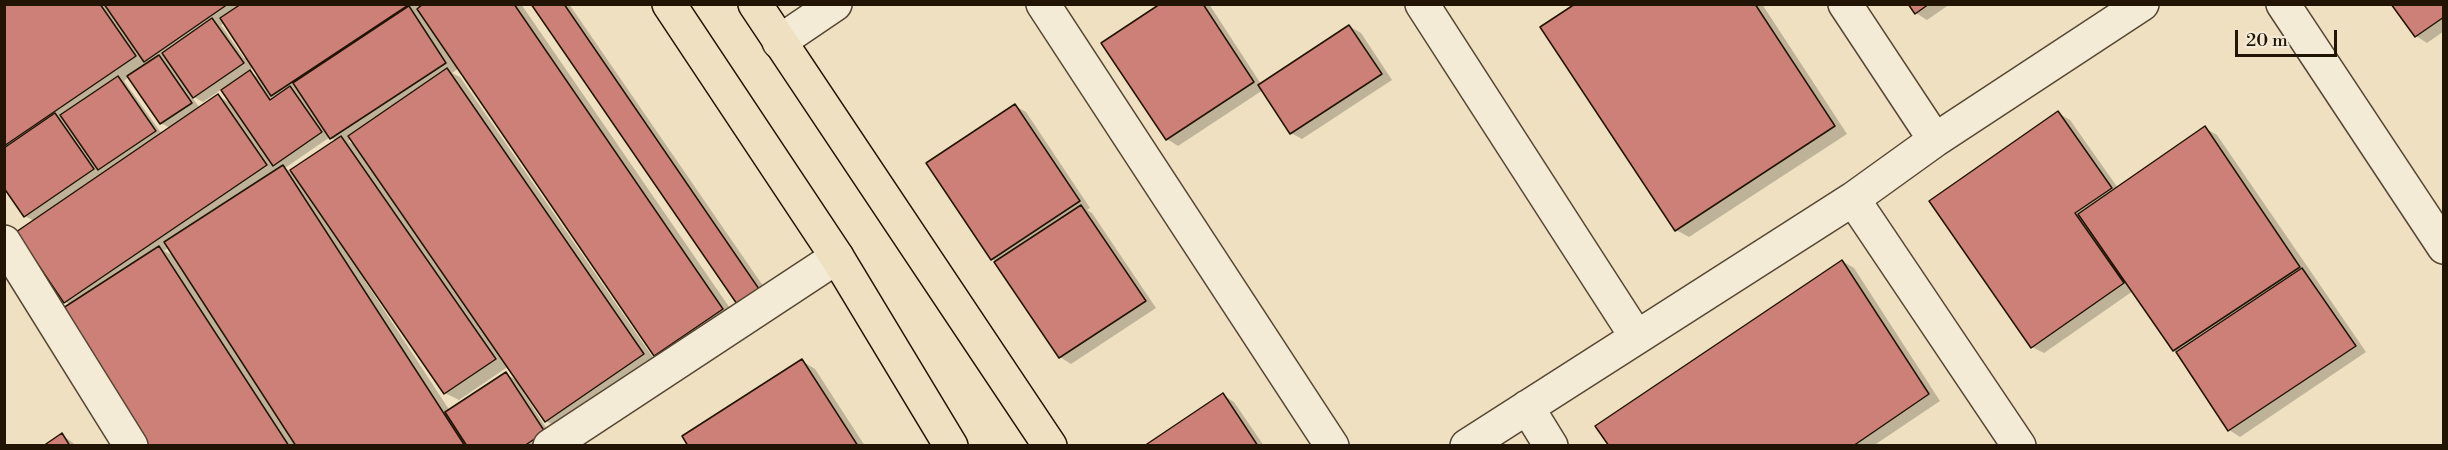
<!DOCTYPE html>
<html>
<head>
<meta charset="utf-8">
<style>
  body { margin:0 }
  #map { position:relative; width:2448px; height:450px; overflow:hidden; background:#eee0c0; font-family:"Libre Bodoni",serif }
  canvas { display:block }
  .frame { position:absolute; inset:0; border:6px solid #221404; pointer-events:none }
  .scale { position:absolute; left:2235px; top:30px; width:102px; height:27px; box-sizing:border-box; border:3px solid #221404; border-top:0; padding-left:8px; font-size:18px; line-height:21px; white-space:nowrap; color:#221404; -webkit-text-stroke:4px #f4ebd6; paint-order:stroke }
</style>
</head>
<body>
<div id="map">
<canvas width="2448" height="450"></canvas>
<div class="frame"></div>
<div class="scale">20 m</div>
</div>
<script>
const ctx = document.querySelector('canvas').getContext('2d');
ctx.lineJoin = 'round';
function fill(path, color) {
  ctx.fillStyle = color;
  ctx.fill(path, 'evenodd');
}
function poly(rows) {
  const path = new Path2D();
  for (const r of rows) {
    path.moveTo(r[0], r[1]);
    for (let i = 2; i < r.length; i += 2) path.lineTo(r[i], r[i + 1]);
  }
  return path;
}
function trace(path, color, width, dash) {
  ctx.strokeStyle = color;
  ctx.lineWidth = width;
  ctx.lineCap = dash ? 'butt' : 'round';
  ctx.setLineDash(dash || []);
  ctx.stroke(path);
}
fill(poly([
  [4,4,521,4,736,317,669,362,655,355,459,68,452,73,460,77,656,362,559,428,546,421,522,386,520,387,552,437,540,446,150,446,71,305,65,302,34,221,25,216,7,148,4,146],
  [224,23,247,57,244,58,221,25],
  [254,67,261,79,248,71],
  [129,77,161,123,170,128,162,134,124,81],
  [222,89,232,104,218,96,200,108,190,95,203,102],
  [330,137,336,141,291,172,285,168],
  [352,139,357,147,348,141],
  [169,247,176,257,164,251],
  [367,279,445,393,459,400,509,366,520,382,506,374,450,411,365,281],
  [533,4,569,4,770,296,750,309],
  [1162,4,1209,4,1261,84,1349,26,1361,33,1392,80,1302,139,1291,133,1263,90,1178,146,1167,139],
  [1577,4,1762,4,1847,134,1689,237,1676,230],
  [1910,4,1950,4,1927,20,1916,13],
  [2444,4,2444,31,2427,43,2416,36],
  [1015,106,1026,112,1090,208,1087,210,1092,213,1156,308,1071,364,1060,357,997,262,992,259],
  [2058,113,2070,120,2118,188,2205,128,2217,135,2366,352,2240,437,2229,430,2133,291,2044,353,2032,347],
  [1842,261,1854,268,1940,401,1873,446,1611,446],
  [802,361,815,369,865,446,690,446],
  [1223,395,1234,402,1264,446,1147,446],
  [62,435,77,446,46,446]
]), '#0003');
const building = poly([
  [4,4,100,4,136,56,4,146,4,4],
  [104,4,228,4,144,62,104,4],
  [241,4,410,4,271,96,220,18,241,4],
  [423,4,514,4,723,309,654,356,417,9,423,4],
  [531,4,564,4,759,289,737,304,531,4],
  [1160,4,1203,4,1254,82,1166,140,1101,43,1160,4],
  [1575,4,1755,4,1835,126,1675,231,1540,27,1575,4],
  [1908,4,1929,4,1915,14,1908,4],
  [2391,4,2444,4,2444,17,2415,37,2391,4],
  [409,6,446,63,330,139,293,83,409,6],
  [212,18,244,63,193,98,162,53,212,18],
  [1349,25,1382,74,1290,134,1258,85,1349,25],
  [159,55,192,103,160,124,127,76,159,55],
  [447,68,644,354,545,422,348,136,447,68],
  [250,70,270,100,290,86,322,132,273,166,221,90,250,70],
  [118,76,156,131,98,170,60,115,118,76],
  [218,94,267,165,64,303,16,232,218,94],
  [1015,104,1080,201,991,260,926,163,1015,104],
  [2058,111,2112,188,2075,213,2124,283,2031,348,1929,201,2058,111],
  [55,113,94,169,24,217,4,188,4,148,55,113],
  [2205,126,2300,267,2173,351,2078,214,2205,126],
  [341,136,496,359,444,394,290,170,341,136],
  [283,165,465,446,296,446,164,242,283,165],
  [1081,205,1146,301,1059,358,994,262,1081,205],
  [159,246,289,446,148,446,60,310,159,246],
  [1842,260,1929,394,1853,446,1609,446,1595,426,1842,260],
  [2302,268,2356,346,2228,431,2176,352,2302,268],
  [802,359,858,446,688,446,682,436,802,359],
  [506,372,545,432,524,446,467,446,445,412,506,372],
  [1223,393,1258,446,1144,446,1223,393],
  [62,433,70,446,43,446,62,433]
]);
fill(building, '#cd8077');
trace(building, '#221404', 1.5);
const minor = poly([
  [1043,4,1332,446],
  [1422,4,1636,336],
  [1845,4,1935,140],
  [2283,4,2444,247],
  [779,42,835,4],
  [1853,199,2019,446],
  [4,242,131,446],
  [1527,407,1551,446],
  [550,446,837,257],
  [1467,446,1853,199,1935,140,2142,4]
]);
const major = poly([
  [669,4,837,257,951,446],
  [755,4,1050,446]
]);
trace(minor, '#554733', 36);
trace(major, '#221404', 36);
trace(minor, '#f4ebd6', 33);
trace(major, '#eee0c0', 33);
</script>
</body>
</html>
